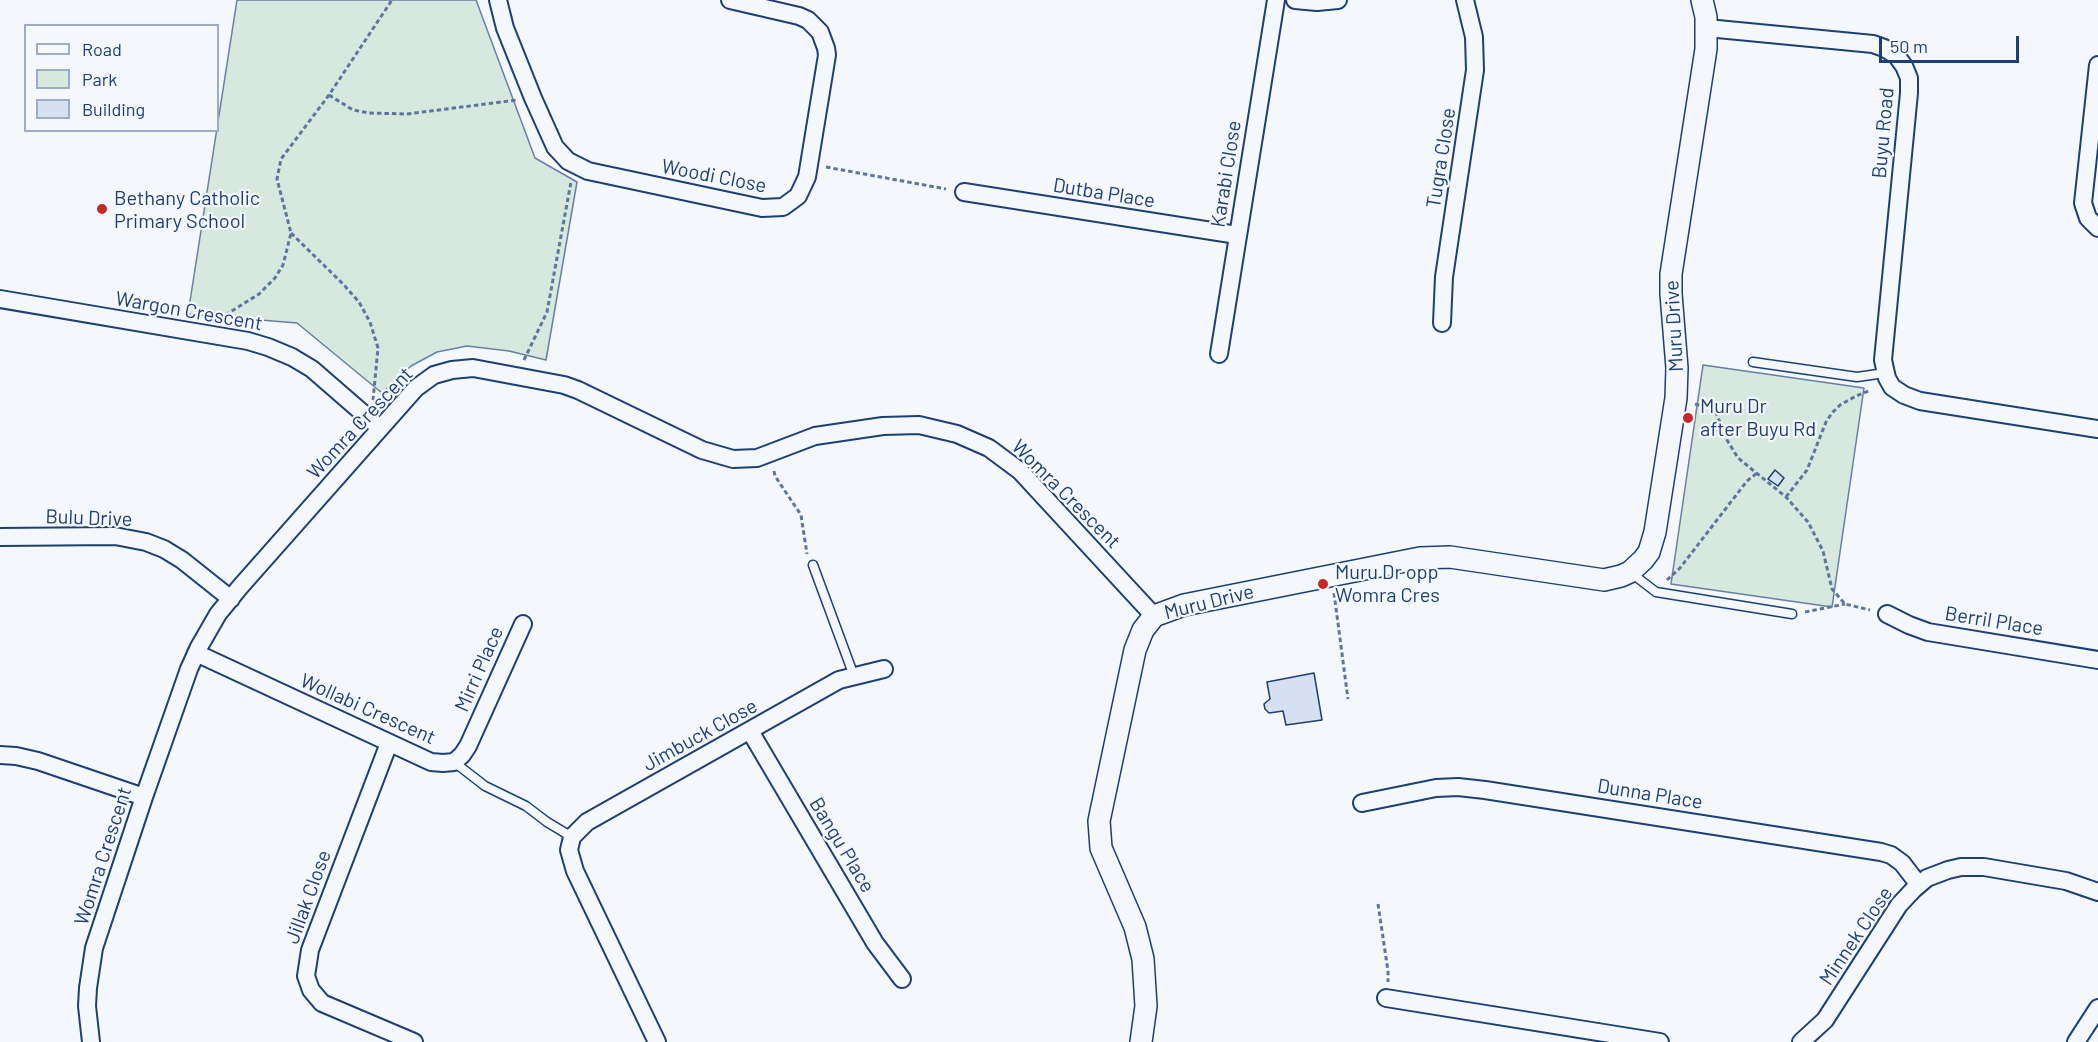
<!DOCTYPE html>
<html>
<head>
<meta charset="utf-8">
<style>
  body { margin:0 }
  #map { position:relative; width:2098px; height:1042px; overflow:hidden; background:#f4f7fb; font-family:Barlow,sans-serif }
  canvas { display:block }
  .legend { position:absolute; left:24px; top:24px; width:195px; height:108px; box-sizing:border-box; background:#f4f7fb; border:2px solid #9eadc5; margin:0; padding:8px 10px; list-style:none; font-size:18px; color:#1d3f73 }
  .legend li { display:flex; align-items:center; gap:12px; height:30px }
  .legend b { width:30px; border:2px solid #9eadc5 }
  .scale { position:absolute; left:1879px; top:36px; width:140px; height:27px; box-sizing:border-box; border:3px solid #1d3f73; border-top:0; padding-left:8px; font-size:18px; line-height:21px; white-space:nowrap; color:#1d3f73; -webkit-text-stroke:4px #f4f7fb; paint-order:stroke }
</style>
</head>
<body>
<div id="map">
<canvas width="2098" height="1042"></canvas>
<ul class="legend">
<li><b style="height:8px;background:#f4f7fb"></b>Road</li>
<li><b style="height:16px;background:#d7e8df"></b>Park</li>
<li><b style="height:16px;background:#d5e0f0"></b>Building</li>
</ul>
<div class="scale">50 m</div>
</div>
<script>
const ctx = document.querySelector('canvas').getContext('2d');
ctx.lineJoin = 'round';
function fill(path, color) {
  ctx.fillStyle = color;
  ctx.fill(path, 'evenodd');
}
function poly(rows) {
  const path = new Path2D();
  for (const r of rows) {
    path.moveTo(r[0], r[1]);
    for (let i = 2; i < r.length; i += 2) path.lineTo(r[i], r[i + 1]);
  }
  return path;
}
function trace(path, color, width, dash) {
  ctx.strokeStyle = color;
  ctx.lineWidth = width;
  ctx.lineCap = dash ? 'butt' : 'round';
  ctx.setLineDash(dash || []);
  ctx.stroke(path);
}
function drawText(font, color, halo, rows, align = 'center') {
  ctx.font = font + ' Barlow,sans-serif';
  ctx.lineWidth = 4.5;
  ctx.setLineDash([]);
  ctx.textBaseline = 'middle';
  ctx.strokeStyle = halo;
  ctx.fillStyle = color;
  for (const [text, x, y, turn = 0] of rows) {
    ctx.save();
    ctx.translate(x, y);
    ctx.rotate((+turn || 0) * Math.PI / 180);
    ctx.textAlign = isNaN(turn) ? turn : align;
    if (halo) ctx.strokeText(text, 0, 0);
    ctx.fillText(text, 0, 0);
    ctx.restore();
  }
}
const green = poly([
  [237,0,476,0,535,158,577,182,546,360,509,351,467,346,437,352,411,366,382,393,297,323,188,314,237,0],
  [1703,365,1864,388,1832,607,1671,584,1703,365]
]);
fill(green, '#d7e8df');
trace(green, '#687fa3', 1.5);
const building = poly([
  [1775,470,1784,478,1778,486,1768,479,1775,470],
  [1314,673,1322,720,1286,725,1283,711,1269,713,1265,709,1264,704,1270,699,1267,682,1314,673]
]);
fill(building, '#d5e0f0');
trace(building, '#1d3f73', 1.5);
const service = poly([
  [1753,362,1857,377,1885,373],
  [813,565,854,676],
  [1630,572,1656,592,1792,614],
  [454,762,485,786,526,806,547,822,572,837]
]);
const minor = poly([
  [498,0,505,28,533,98,555,147,568,161,588,171,762,208,783,207,798,196,807,177,827,55,826,48,820,32,808,20,799,16,730,0],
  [1295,0,1317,2,1338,0],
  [1707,28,1873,44,1884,48,1896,55,1904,66,1909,78,1909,93,1883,360,1887,378,1892,387,1904,395,1920,401,2098,429],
  [2098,65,2083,203,2088,218,2098,228],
  [964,192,1237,235],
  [0,299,248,341,268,347,292,357,312,369,380,428],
  [1442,323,1444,277,1475,70,1474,37,1465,0],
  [1219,354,1276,0],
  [0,537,115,536,146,542,164,549,182,560,231,599],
  [1887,614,1909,625,1928,632,2098,660],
  [196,653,431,762,443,763,454,762,462,755,468,746,523,624],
  [750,731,875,943,902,979],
  [389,743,310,950,306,976,311,990,322,1003,414,1042],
  [0,755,16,756,38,761,144,797],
  [1362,803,1436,788,1458,787,1485,790,1881,852,1891,855,1902,863,1919,885],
  [1386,998,1660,1042],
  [91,1042,87,1006,88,988,94,948,144,797,189,669,199,647,218,614,240,587,416,388,434,375,452,370,473,368,564,385,578,390,702,450,733,459,757,458,815,436,883,426,919,425,957,434,989,448,1020,471,1154,616],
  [657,1042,575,871,569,850,572,837,587,822,839,680,884,669],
  [1801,1042,1825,1020,1899,905,1914,889,1927,878,1948,870,1961,867,1984,867,2066,881,2098,892],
  [2076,1042,2098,1008]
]);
const tertiary = poly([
  [1141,1042,1146,1006,1143,959,1135,927,1101,848,1099,821,1135,650,1143,630,1154,616,1184,605,1420,558,1450,557,1604,580,1621,576,1630,572,1643,560,1649,552,1655,532,1676,398,1677,368,1671,294,1671,274,1706,49,1706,17,1702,0]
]);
trace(service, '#1d3f73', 11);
trace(minor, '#1d3f73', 20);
trace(tertiary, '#1d3f73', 24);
trace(poly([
  [329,95,353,110,369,113,407,114,517,100],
  [826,167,946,189],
  [291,233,343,284,359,302,370,322,378,348,373,400],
  [219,319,259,294,275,278,283,265,291,233,277,179,281,159,329,95,392,0],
  [524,360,547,312,571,182],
  [1695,404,1715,410,1727,440,1738,458,1786,497,1808,522,1823,551,1832,589,1845,604,1870,610],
  [774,471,775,476,801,515,807,554],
  [1786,497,1807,470,1826,422,1832,413,1840,405,1856,396,1871,390],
  [1667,580,1680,568,1747,481,1757,473],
  [1334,593,1348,699],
  [1805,612,1845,604],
  [1378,904,1388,971,1388,982]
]), '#5e769c', 3, [4.5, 3]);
trace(service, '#f4f7fb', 8);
trace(minor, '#f4f7fb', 16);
trace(tertiary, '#f4f7fb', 21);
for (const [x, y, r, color] of [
  [102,209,6,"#c62828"],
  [1688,418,6,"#c62828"],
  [1323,584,6,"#c62828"]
]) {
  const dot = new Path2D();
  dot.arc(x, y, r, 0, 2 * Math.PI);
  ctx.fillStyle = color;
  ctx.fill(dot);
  trace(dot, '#f4f7fb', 2);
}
drawText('20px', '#1d3f73', '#f4f7fb', [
  ["Buyu Road",1883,133,-85],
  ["Tugra Close",1441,158,-81],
  ["Karabi Close",1226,174,-81],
  ["Woodi Close",714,176,11],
  ["Dutba Place",1104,193,9],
  ["Wargon Crescent",189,311,10],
  ["Muru Drive",1674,326,-93],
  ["Womra Crescent",360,423,-47],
  ["Womra Crescent",1066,494,45],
  ["Bulu Drive",89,518,2],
  ["Muru Drive",1209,602,-14],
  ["Berril Place",1994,621,9],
  ["Mirri Place",479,669,-66],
  ["Wollabi Crescent",368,709,24],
  ["Jimbuck Close",700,735,-29],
  ["Dunna Place",1650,794,9],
  ["Bangu Place",842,845,59],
  ["Womra Crescent",103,856,-72],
  ["Jillak Close",308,897,-70],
  ["Minnek Close",1856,936,-56]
]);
drawText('20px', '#1d3f73', '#f4f7fb', [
  ["Bethany Catholic",114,198],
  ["Primary School",114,221],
  ["Muru Dr",1700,406],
  ["after Buyu Rd",1700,429],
  ["Muru Dr opp",1335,572],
  ["Womra Cres",1335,595]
], 'left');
</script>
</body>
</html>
